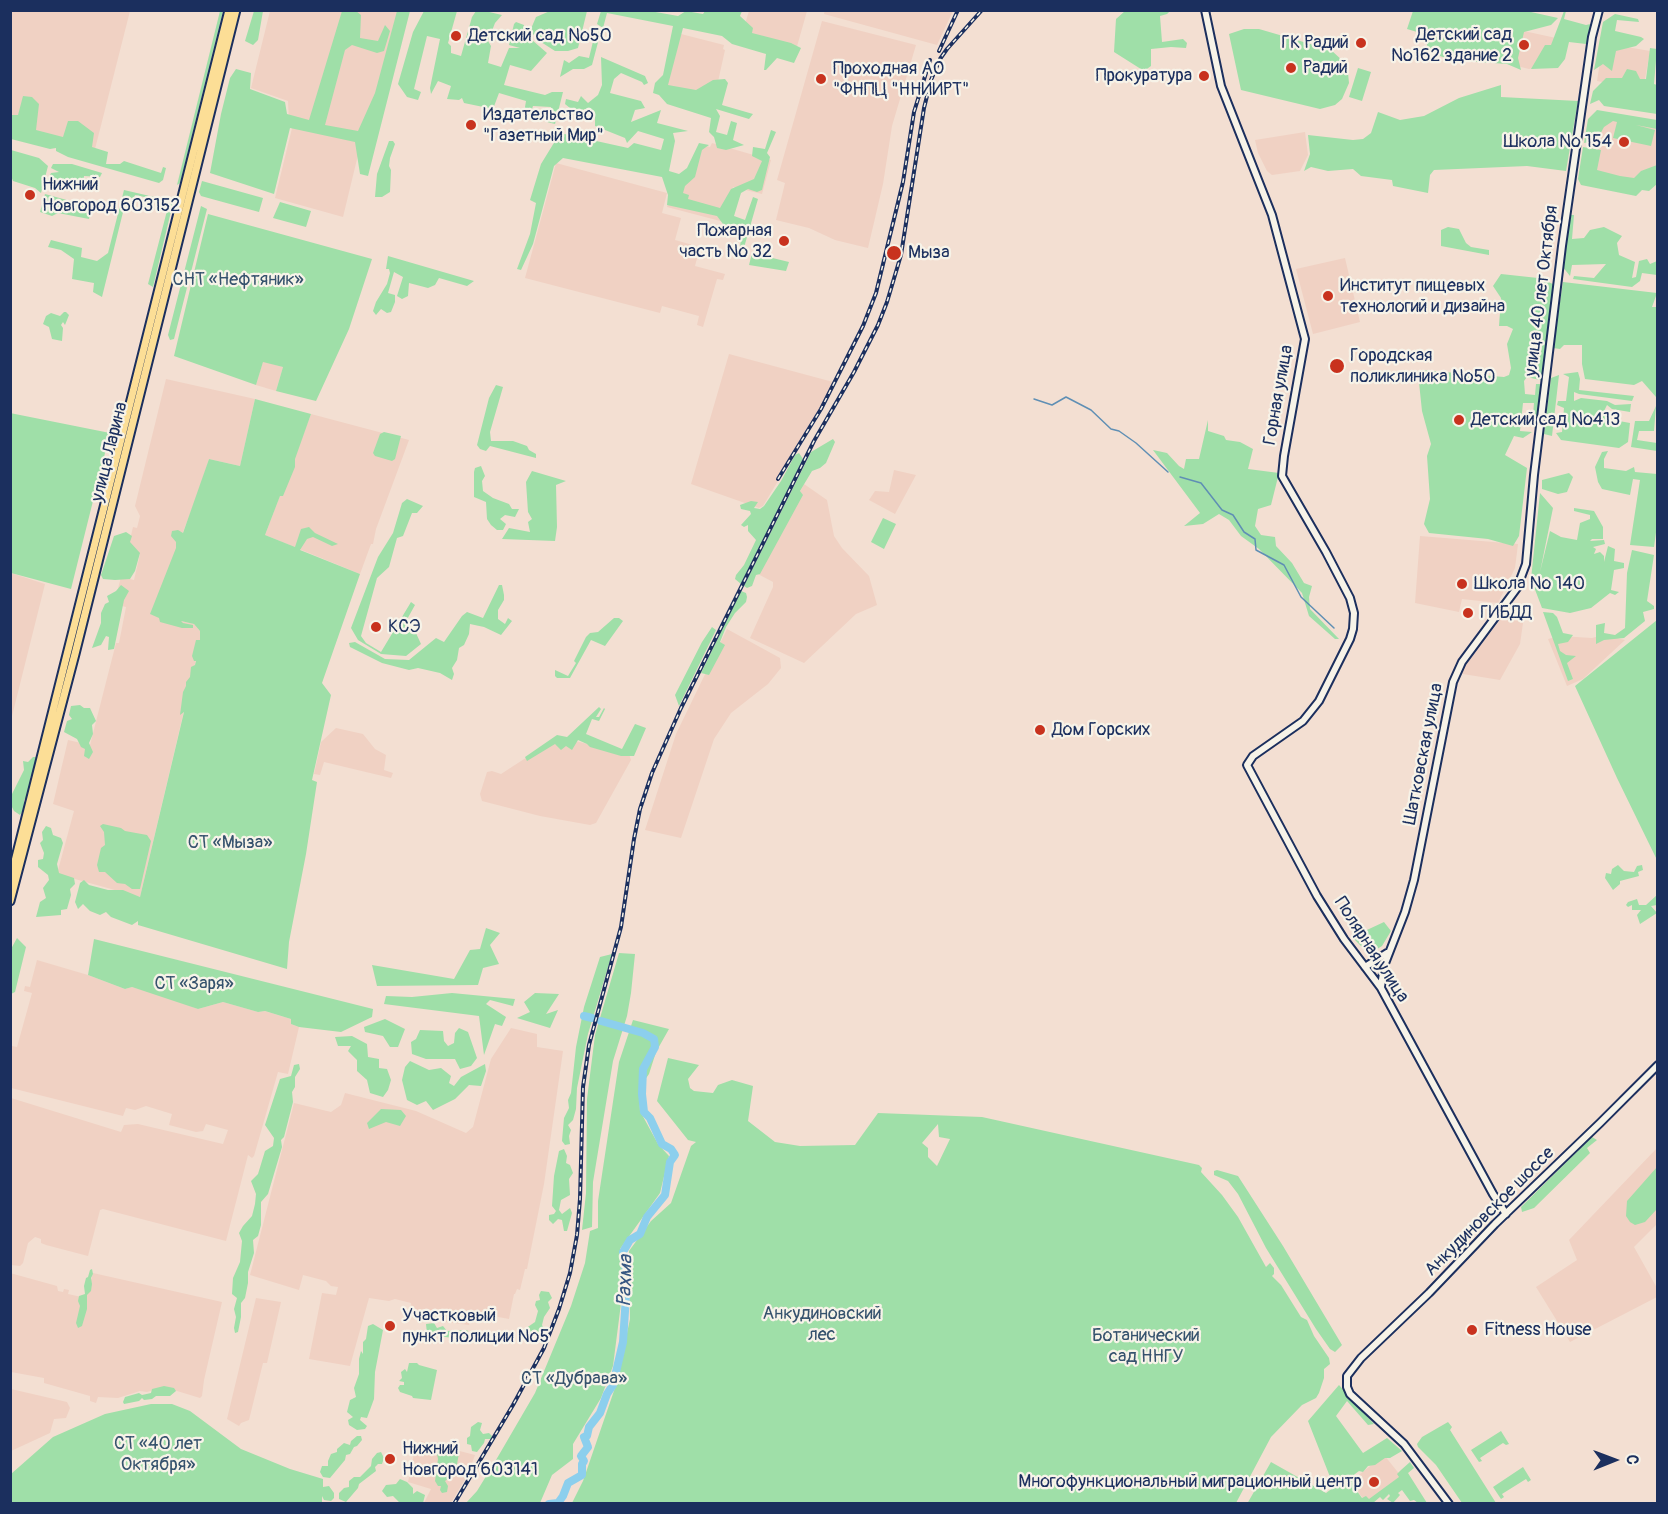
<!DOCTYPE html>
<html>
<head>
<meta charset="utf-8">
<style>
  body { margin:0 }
  #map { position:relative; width:1668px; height:1514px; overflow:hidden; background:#f3dfd2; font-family:Pangolin,sans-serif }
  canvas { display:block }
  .frame { position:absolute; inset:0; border:12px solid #1b2f5e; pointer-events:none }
  .north { position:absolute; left:1584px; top:1430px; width:60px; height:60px; -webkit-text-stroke:4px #f7f3e8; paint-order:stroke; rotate:89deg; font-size:16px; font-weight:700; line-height:24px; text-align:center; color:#1b2f5e }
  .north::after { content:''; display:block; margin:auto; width:21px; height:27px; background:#1b2f5e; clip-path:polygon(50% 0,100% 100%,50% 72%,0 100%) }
</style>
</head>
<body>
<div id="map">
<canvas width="1668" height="1514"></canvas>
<div class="frame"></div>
<div class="north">С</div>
</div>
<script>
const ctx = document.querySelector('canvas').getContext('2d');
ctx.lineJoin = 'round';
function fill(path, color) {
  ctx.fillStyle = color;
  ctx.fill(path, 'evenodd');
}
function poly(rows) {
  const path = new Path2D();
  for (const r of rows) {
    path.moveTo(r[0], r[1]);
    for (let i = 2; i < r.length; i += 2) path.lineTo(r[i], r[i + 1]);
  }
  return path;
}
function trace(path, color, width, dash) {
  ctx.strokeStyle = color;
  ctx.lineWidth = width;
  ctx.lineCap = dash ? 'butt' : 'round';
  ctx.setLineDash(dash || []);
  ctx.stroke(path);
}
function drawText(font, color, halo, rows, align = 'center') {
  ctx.font = font + ' Pangolin,sans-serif';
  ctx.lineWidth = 4.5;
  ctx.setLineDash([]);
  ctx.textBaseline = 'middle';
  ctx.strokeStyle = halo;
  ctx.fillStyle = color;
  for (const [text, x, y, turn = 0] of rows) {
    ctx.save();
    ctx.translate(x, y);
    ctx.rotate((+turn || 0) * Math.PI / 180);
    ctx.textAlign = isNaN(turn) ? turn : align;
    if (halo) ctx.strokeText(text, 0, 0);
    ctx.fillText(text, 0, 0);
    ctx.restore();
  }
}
fill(poly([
  [825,10,953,10,953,11,937,45,824,14],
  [10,11,130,11,95,149,11,129],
  [270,11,400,11,358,155,343,217,275,198,293,124,289,122,288,101,251,88],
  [749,11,807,11,796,50,741,37],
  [1432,11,1556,38,1549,65,1529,69,1517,66],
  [822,21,916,45,892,126,883,184,868,248,835,240,809,228,776,220,785,183,777,180],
  [681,34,724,45,723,49,725,50,715,95,664,86],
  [1603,43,1650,51,1643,90,1597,81],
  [1597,116,1657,126,1657,158,1654,178,1582,180],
  [1305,132,1308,155,1300,171,1272,175,1267,171,1258,153,1255,140],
  [712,143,771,160,762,194,733,187,724,222,667,207,674,183,691,174,699,144,710,147],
  [556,163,667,193,662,213,681,218,675,240,700,247,695,266,725,274,723,280,717,279,703,327,697,325,699,316,662,306,660,313,525,278],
  [1345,258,1360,322,1313,334,1296,269],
  [729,354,833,382,817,413,776,479,778,481,763,506,759,508,691,484],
  [263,361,283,367,276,391,256,385],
  [166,379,255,399,240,466,209,459,199,491,151,614,194,624,200,631,200,643,140,897,57,874,74,811,53,804,68,740,90,745,116,643,119,643,126,607,114,604,121,577,134,580,140,554,128,548,133,527,137,528,140,516,135,506],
  [311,414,409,440,376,529,373,544,371,544,360,574,265,535],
  [894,470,916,475,895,514,869,500,875,491,889,492],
  [804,484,827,500,834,536,842,548,869,576,877,605,856,614,804,663,750,638,773,587,773,582,756,573],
  [1420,536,1518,544,1515,568,1498,603,1462,599,1459,612,1415,603],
  [11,573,45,584,11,720],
  [1507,611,1523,623,1520,644,1500,680,1463,674,1461,671],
  [727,629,780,658,781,668,768,684,731,713,714,739,681,838,645,830,676,734],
  [1603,635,1625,640,1583,679,1567,686,1548,639,1560,636,1592,638],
  [336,728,363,734,375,749,386,755,384,770,393,773,391,778,324,762,320,775,314,774,321,742],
  [563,738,629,754,631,760,596,823,590,825,540,816,482,801,480,794,487,772,492,771,501,774,555,739],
  [37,960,88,975,125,989,132,987,161,995,198,1009,223,1002,258,1012,265,1011,291,1019,291,1024,299,1027,288,1074,278,1072,254,1156,252,1158,248,1155,226,1241,103,1209,100,1210,88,1256,46,1245,41,1243,41,1239,35,1237,28,1243,23,1263,20,1266,11,1265,11,1098,121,1132,124,1125,138,1124,223,1144,228,1130,206,1124,203,1131,196,1132,169,1125,172,1114,146,1106,135,1110,126,1108,123,1116,11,1088,12,1071,11,1071,11,1053,12,1046,17,1047,32,993,24,991,25,986,30,987],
  [511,1028,537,1034,537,1047,563,1051,544,1184,527,1269,525,1269,520,1290,517,1289,515,1294,514,1294,509,1319,472,1312,469,1325,439,1321,440,1313,420,1309,418,1313,411,1307,411,1303,395,1299,389,1301,369,1298,350,1366,309,1359,322,1293,336,1295,338,1287,331,1286,326,1281,303,1275,299,1290,250,1275,294,1103,331,1112,341,1105,345,1093,416,1111,466,1133,473,1127,491,1059],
  [1657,1148,1657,1224,1634,1247,1657,1288,1657,1297,1570,1342,1536,1287,1577,1260,1569,1240],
  [10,1273,57,1286,58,1291,63,1292,64,1289,69,1290,68,1294,86,1298,93,1273,222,1302,204,1380,202,1396,200,1398,164,1387,147,1392,140,1391,118,1398,98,1397,96,1403,90,1401,90,1396,44,1383,44,1378,11,1372],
  [256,1298,281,1302,267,1363,263,1363,249,1420,241,1423,239,1426,227,1419],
  [11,1389,67,1402,70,1408,66,1418,54,1419,50,1433,11,1451],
  [421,1441,475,1455,468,1474,451,1503,424,1503,431,1489,408,1482,415,1449],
  [1384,1455,1401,1476,1367,1503,1350,1482]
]), '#f0d1c3');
fill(poly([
  [220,11,223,11,180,183,177,185],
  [254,11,263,11,258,40,253,45,245,41],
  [342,11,356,11,361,15,360,38,378,41,385,25,390,31,384,51,377,53,352,45,345,50,325,125,358,131,375,93,397,11,410,11,368,176,360,174,355,142,290,128,274,194,210,173,221,114,230,78,236,69,251,73,250,89,285,102,287,114,309,120],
  [485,11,502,15,495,23,488,41,491,46,488,63,501,67,509,48,520,48,509,45,514,24,516,22,524,25,521,43,526,29,532,40,547,53,531,71,510,65,504,85,545,95,552,92,563,92,555,124,547,122,551,107,533,106,530,115,524,113,526,101,499,93,493,109,464,103,462,98,459,100,447,99,451,86,438,81,431,94,430,88,440,39,427,36,414,89,421,92,418,100,407,97,398,84,413,32,424,11,457,11,448,43,451,46,451,53,461,56,472,17,476,11],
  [550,11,587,11,578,48,568,51,555,51,541,42,530,31,536,17],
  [601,11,650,11,678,16,686,11,703,14,705,11,742,11,740,16,753,28,752,33,791,43,801,48,794,63,777,58,766,70,764,70,766,54,732,44,722,36,683,28,668,85,696,90,713,80,725,79,728,83,722,105,753,114,749,119,716,109,720,116,716,132,727,135,731,121,737,123,733,140,744,145,726,150,717,148,714,137,709,132,711,118,667,104,659,95,653,93,655,83,663,75,673,26,607,13,603,28,597,24],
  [1125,11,1170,11,1167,14,1160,16,1162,42,1183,39,1187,43,1186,48,1171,47,1151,49,1151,66,1144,71,1114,52,1116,19],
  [1413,11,1531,11,1531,12,1558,18,1551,25,1524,32,1518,58,1521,70,1507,64,1451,60,1429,52,1424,34,1407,29],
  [1564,11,1566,11,1564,19,1586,25,1595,23,1585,64,1586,44,1569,42,1565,59,1558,68,1531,69,1545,45,1551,45],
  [1615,14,1638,19,1639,22,1617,20,1615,31,1641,37,1644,39,1636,46,1616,51,1612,71,1603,64,1594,70,1603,22],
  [596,29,601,31,592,65,584,69,573,69,560,77,564,60,569,63,579,56,589,58],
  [1244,29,1259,29,1331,50,1344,62,1348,73,1349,83,1342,99,1335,105,1320,109,1241,90,1229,34],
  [1650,48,1657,49,1654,84,1657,85,1657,114,1604,106,1599,100,1590,104,1593,91,1606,78,1622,78,1627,69,1636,71,1640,79,1646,79],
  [601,57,645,76,648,83,644,85,642,82,621,73,614,79,610,93,641,101,645,108,635,110,631,122,661,110,657,123,688,131,673,133,675,141,669,171,679,174,687,168,699,143,709,145,702,150,695,177,685,186,683,193,689,195,688,199,720,208,731,189,754,179,762,161,752,156,753,147,765,149,771,130,776,132,767,153,770,157,762,190,757,192,748,189,741,193,734,216,745,220,753,197,758,199,743,251,740,247,742,230,723,224,717,216,667,205,668,195,662,177,563,158,554,166,533,244,521,270,517,269,530,234,536,203,530,200,541,164,560,133,628,148,634,143,661,150,664,139,638,131,627,143,625,138,595,126,595,113,585,109,576,113,565,104,566,99,578,102,581,96,588,103,598,95,602,85],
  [1358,68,1371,72,1362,101,1349,97],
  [1501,85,1501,97,1578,101,1566,171,1527,166,1434,170,1430,175,1428,193,1393,186,1392,180,1361,176,1353,169,1328,171,1311,167,1304,171,1310,154,1308,135,1353,140,1363,139,1371,133,1378,112,1400,120,1424,116,1459,98],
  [23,96,32,97,39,104,36,130,63,137,68,121,78,121,94,133,92,147,108,152,106,164,120,164,124,161,161,173,163,167,166,168,163,180,159,183,68,157,56,151,56,148,50,149,11,139,11,115,18,115],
  [1597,110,1657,120,1657,129,1636,125,1655,130,1651,146,1613,138,1617,122,1613,121,1604,127,1597,140,1584,143,1588,119],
  [389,141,393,141,395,144,390,158,389,166,391,170,390,192,382,197,375,197,377,174],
  [1583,147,1601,150,1597,170,1620,176,1634,178,1641,171,1657,165,1657,184,1649,191,1642,190,1636,196,1581,185,1578,179],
  [11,150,39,158,48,166,41,193,35,188,13,181,11,176],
  [53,164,72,164,102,173,100,177,84,176,83,191,47,182,51,173,59,172,51,168],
  [202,181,263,198,259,212,201,196,199,192],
  [124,190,167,200,167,202,135,195,134,199,127,196,102,297,93,292,94,283,72,279,74,259,61,250,48,247,51,240,82,248,81,257,97,261,108,253],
  [45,194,92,207,89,219,58,213,52,216,40,212],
  [280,202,311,211,306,227,273,218],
  [169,203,173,203,153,287,148,284],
  [201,206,207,209,174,339,170,340,168,335],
  [208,214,372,259,349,329,316,401,276,391,283,367,263,362,256,385,174,356],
  [1568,215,1574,215,1572,239,1584,238,1590,230,1604,227,1622,236,1617,243,1619,255,1635,262,1632,278,1636,277,1639,261,1647,259,1650,264,1657,261,1657,275,1642,273,1640,281,1632,287,1573,279,1574,276,1594,278,1606,264,1572,265,1570,276,1562,266],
  [1448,227,1459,229,1466,243,1471,247,1489,250,1489,255,1441,246,1441,230],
  [752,253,789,262,786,271,749,265],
  [388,256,474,281,467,286,439,278,435,285,428,288,409,283,408,296,402,299,397,296,403,277,394,272,388,293,395,295,395,302,391,312,387,313,381,309,376,315,373,311,376,302,387,284,390,273,389,269,386,269],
  [1501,274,1538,278,1553,284,1544,381,1527,377,1524,381,1525,394,1535,395,1536,384,1544,384,1539,426,1532,427,1534,403,1523,403,1520,431,1532,432,1523,438,1514,436,1505,455,1527,468,1519,536,1513,546,1488,539,1429,533,1424,524,1430,499,1427,456,1431,444,1422,411,1418,373,1421,370,1504,377,1509,375,1511,368,1507,344,1513,329,1507,326,1499,326,1501,298,1493,286],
  [1563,282,1657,293,1652,307,1658,307,1656,397,1642,381,1634,385,1585,379,1582,364,1582,345,1564,345,1560,349,1553,348],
  [64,312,66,312,69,315,65,325,63,322,61,325,63,328,62,341,52,339,49,327,43,324,46,316,51,313,60,316],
  [1578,372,1580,379,1579,390,1634,396,1632,401,1579,394,1574,392,1574,401,1581,398,1607,401,1615,405,1631,404,1630,412,1612,409,1607,405,1603,413,1608,414,1608,419,1630,423,1628,442,1619,448,1561,440,1556,433,1562,432,1564,408,1557,405,1558,401,1566,401,1569,377,1563,374],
  [1559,375,1552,436,1544,434,1551,378],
  [496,385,503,387,490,432,491,441,513,441,527,446,529,450,536,454,536,458,490,446,486,451,480,449,477,445,489,398],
  [255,399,311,414,295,459,295,467,283,496,280,496,265,535,295,547,301,529,309,527,315,533,338,544,332,546,313,537,307,539,300,550,360,574,322,683,331,695,312,780,317,782,306,854,289,942,287,969,138,925,138,921,132,925,111,917,106,912,100,915,90,911,83,904,78,909,75,902,80,883,84,880,89,885,108,890,123,890,140,897,184,712,180,715,183,692,186,686,186,682,190,677,191,667,195,665,196,661,194,661,192,656,196,640,200,640,200,631,194,624,181,621,183,623,193,625,193,628,182,628,160,622,159,618,150,614,176,548,176,542,171,536,172,531,178,530,183,533,209,459,240,466],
  [1656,406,1654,431,1639,431,1637,440,1657,443,1657,451,1631,447,1635,421,1649,421],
  [10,413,110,433,71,589,11,573],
  [1208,420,1208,431,1224,436,1226,440,1240,442,1253,449,1248,469,1279,473,1271,505,1258,509,1255,526,1261,535,1275,537,1276,546,1292,563,1304,583,1312,586,1309,597,1310,609,1339,639,1335,639,1309,616,1302,593,1259,549,1241,536,1229,520,1219,514,1203,524,1184,526,1200,513,1153,450,1167,453,1179,466,1184,469,1186,459,1199,459],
  [384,432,401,436,395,459,392,461,375,456,373,453,380,434],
  [833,439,835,442,826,463,820,468,812,471,800,491,803,495,760,574,756,575,752,586,747,588,744,586,811,452],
  [1608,451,1604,459,1604,468,1626,471,1634,467,1635,472,1657,474,1658,518,1654,547,1630,545,1640,480,1633,479,1630,495,1602,489,1598,482,1595,467,1602,452],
  [799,453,803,459,741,584,735,579,736,575,744,565,756,540,748,531,748,525,744,527,741,525,751,514,750,511,741,509,740,505,751,501,758,502,754,508,760,509,764,506,781,481,795,455],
  [481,466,485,476,482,481,483,491,493,498,509,504,512,509,519,509,515,517,505,515,500,519,506,524,503,530,497,530,491,525,487,519,486,502,474,497,474,472,475,468],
  [532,471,566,481,556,485,557,527,555,541,502,539,509,528,530,532,528,522,532,519,528,512,526,482],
  [1569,473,1573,477,1567,492,1558,494,1542,489,1542,480],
  [1540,493,1553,508,1540,572,1550,531,1561,537,1577,540,1580,523,1590,519,1590,515,1574,511,1574,508,1594,511,1603,527,1603,539,1592,539,1590,541,1604,540,1605,544,1593,547,1596,549,1594,554,1600,552,1604,556,1604,562,1608,546,1615,549,1614,561,1624,563,1624,568,1614,570,1611,590,1619,592,1615,595,1610,593,1591,608,1570,613,1542,608,1531,579],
  [407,499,423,506,417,513,412,513,403,536,397,538,389,567,377,578,361,636,366,643,381,652,411,602,415,605,405,623,415,631,421,644,406,656,381,654,358,640,351,628,378,557,393,533,402,503],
  [883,518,896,524,884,549,871,542],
  [126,532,132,536,130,542,140,553,135,571,130,579,115,580,103,579,101,575,114,536],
  [1632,550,1654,555,1647,601,1654,606,1654,609,1643,612,1645,621,1624,638,1604,640,1596,644,1596,625,1605,623,1604,633,1615,635,1625,628,1627,573],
  [121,585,129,591,124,600,114,649,108,650,109,637,106,636,101,645,92,648,101,623,101,613,105,604,109,602,107,596,116,591],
  [499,585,502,585,504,595,504,600,498,610,498,619,505,624,508,618,512,621,501,635,484,627,470,624,469,634,464,645,459,648,457,660,452,668,454,674,452,680,440,673,418,668,409,670,382,663,350,647,349,643,355,642,385,659,409,660,436,638,444,642,462,616,467,612,483,618],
  [741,591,746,593,747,597,746,602,735,613,726,627,720,642,725,645,709,675,701,673],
  [1543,612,1553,613,1557,617,1563,633,1573,635,1568,642,1558,644,1560,651,1566,655,1576,656,1567,663,1573,679,1568,681],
  [614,618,619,618,623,621,605,646,591,640,570,678,557,678,555,676,555,670,568,676,576,663,574,661,586,637,590,633,598,632],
  [1657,620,1657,860,1617,778,1575,686],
  [712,627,716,630,679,706,675,695,702,642],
  [80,705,84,708,90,708,96,721,92,725,93,734,89,743,93,752,89,759,84,756,85,749,81,747,77,739,64,732,67,721,72,719,69,715,71,706],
  [599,707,601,709,596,717,599,717,604,708,605,709,599,721,592,719,586,734,622,749,635,724,646,728,634,756,621,756,590,747,587,744,578,740,572,750,566,746,561,750,555,744,527,761,525,757,557,735,567,737],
  [33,757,36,757,34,770,30,778,31,783,28,789,28,796,24,800,24,809,20,815,14,811,11,805,12,794,24,770,23,761,28,762],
  [103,824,121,828,125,831,147,835,151,841,140,889,132,889,125,884,117,883,105,872,99,872,97,865,101,848,105,845,104,832,100,826],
  [46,826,51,828,53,835,61,838,63,843,57,864,59,873,74,878,75,884,70,889,71,895,67,909,61,910,61,915,36,917,40,902,46,898,43,888,49,880,48,875,38,867,38,860,43,859,44,853,40,843,43,840,42,832],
  [1618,865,1624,871,1634,872,1637,866,1642,865,1643,870,1638,872,1639,876,1620,881,1620,884,1613,890,1605,878,1606,873,1611,874,1612,869],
  [1657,895,1657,905,1651,906,1657,913,1640,924,1637,915,1641,910,1632,910,1632,905,1628,907,1626,905,1628,902,1637,899,1639,905,1646,905],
  [1384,922,1391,931,1382,946,1369,954,1354,939,1354,936],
  [486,928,500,933,490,945,499,964,483,968,478,985,377,986,372,965,454,979,470,950,480,949],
  [17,938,26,947,15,992,11,994,11,949],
  [94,939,373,1009,372,1017,341,1032,299,1027,291,1024,291,1019,265,1011,258,1012,223,1002,198,1009,132,987,125,989,88,975],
  [619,953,635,954,631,993,627,1016,613,1061,593,1182,592,1227,582,1230,586,1193,587,1099,595,1035],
  [612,954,588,1034,577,1088,576,1109,573,1120,568,1125,571,1130,569,1136,570,1144,565,1145,562,1141,564,1118,569,1108,568,1100,571,1093,576,1047,584,1007,600,957],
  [452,993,515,999,513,1006,490,1000,486,1004,506,1017,502,1026,495,1024,484,1055,479,1016,384,1004,386,996,412,997],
  [535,993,559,994,546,1014,558,1010,550,1028,517,1018,530,1012,524,1002],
  [385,1019,405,1029,398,1047,390,1047,383,1036,365,1032,364,1027],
  [633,1020,669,1029,656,1052,649,1074,639,1088,640,1111,658,1144,669,1156,660,1193,620,1249,624,1280,613,1366,601,1398,573,1444,573,1459,552,1475,540,1503,466,1503,477,1491,496,1460,535,1393,571,1306,585,1263,590,1231,598,1228,598,1201,619,1062],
  [459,1028,468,1032,477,1058,471,1066,460,1069,455,1059,426,1059,412,1054,411,1042,416,1039,420,1030,443,1031,444,1041,448,1046,454,1043,455,1033],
  [352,1036,367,1044,368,1057,379,1059,379,1068,387,1069,391,1080,388,1090,383,1097,370,1093,367,1080,357,1071,357,1060,348,1051,351,1046,338,1046,335,1037],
  [668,1058,699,1065,688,1079,690,1088,694,1091,713,1093,718,1085,732,1080,753,1086,748,1121,775,1142,800,1146,855,1145,878,1113,982,1117,1199,1165,1202,1168,1201,1172,1222,1195,1238,1217,1266,1267,1270,1263,1274,1268,1274,1274,1272,1276,1281,1285,1301,1317,1307,1320,1314,1336,1329,1358,1330,1364,1324,1369,1324,1378,1319,1393,1316,1398,1302,1405,1271,1437,1236,1503,572,1503,583,1481,616,1385,630,1319,629,1251,651,1221,671,1203,691,1146,696,1142,688,1140,657,1101],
  [938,1124,939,1137,950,1139,937,1166,928,1157,928,1148,922,1143],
  [410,1061,429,1070,441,1068,451,1076,449,1083,454,1086,461,1077,485,1064,486,1071,481,1086,469,1085,455,1099,433,1110,426,1101,417,1105,407,1100,402,1080,405,1067],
  [299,1064,300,1069,295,1077,295,1087,292,1092,293,1102,284,1137,281,1140,282,1147,268,1194,261,1202,261,1225,258,1236,253,1240,254,1253,248,1272,248,1283,245,1298,241,1303,241,1317,238,1332,235,1333,234,1328,236,1317,234,1309,237,1298,232,1294,233,1278,240,1262,242,1241,239,1233,243,1226,252,1216,255,1204,256,1194,251,1181,258,1174,265,1151,273,1146,274,1138,265,1125,280,1079,291,1076,294,1065],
  [381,1109,401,1110,406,1116,400,1126,386,1122,369,1129,367,1123],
  [1592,1137,1597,1140,1587,1148,1590,1153,1534,1208,1522,1212,1521,1207],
  [564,1149,567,1156,566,1163,570,1165,573,1173,569,1179,570,1195,561,1200,559,1210,562,1214,570,1208,572,1213,567,1231,564,1231,562,1220,558,1219,553,1224,549,1220,549,1215,554,1214,556,1211,552,1206,554,1176,559,1151],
  [1657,1167,1657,1209,1645,1222,1635,1225,1630,1222,1626,1216,1627,1201],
  [1217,1170,1238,1176,1283,1246,1342,1345,1335,1352,1330,1349,1316,1329,1266,1248,1238,1194,1228,1181,1214,1175,1214,1171],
  [92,1269,93,1274,91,1278,92,1284,91,1291,87,1295,87,1309,82,1326,78,1328,76,1323,80,1306,78,1301,79,1296,85,1294,84,1286,86,1278,88,1277,90,1270],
  [541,1291,549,1292,552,1298,548,1302,550,1308,544,1317,542,1325,544,1329,539,1338,536,1338,536,1332,523,1335,522,1331,535,1322,538,1311,535,1305,536,1301,540,1300,539,1295],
  [434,1323,437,1328,443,1326,447,1331,467,1330,470,1334,465,1341,455,1341,452,1338,427,1334,426,1324],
  [373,1324,383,1330,375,1372,374,1399,367,1418,361,1417,360,1420,367,1426,365,1429,357,1430,349,1425,348,1420,353,1417,347,1412,350,1400,356,1397,354,1388,359,1374,359,1359,361,1351,363,1354,363,1342,366,1339,368,1326],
  [409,1363,417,1363,419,1365,437,1370,431,1400,413,1398,412,1396,400,1392,398,1388,400,1385,404,1385,404,1382,399,1381,402,1378,401,1372,405,1369,407,1372],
  [1339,1385,1374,1424,1368,1425,1347,1401,1336,1416,1363,1453,1387,1438,1402,1451,1390,1458,1385,1458,1375,1465,1368,1466,1363,1472,1359,1471,1351,1477,1356,1485,1354,1487,1362,1498,1366,1496,1369,1499,1399,1477,1397,1474,1401,1470,1410,1462,1414,1468,1408,1473,1427,1503,1418,1503,1414,1500,1410,1501,1402,1490,1398,1493,1400,1495,1393,1503,1387,1499,1390,1496,1389,1494,1383,1500,1380,1497,1373,1503,1247,1504,1271,1462,1326,1493,1334,1487,1308,1421],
  [164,1386,174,1388,176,1391,170,1396,156,1396,152,1399,144,1400,142,1398,139,1401,124,1404,123,1402,125,1397,139,1393,142,1395,151,1393,152,1389],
  [151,1404,172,1404,190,1411,241,1449,290,1469,323,1479,323,1487,329,1486,334,1493,334,1498,331,1501,324,1500,322,1496,322,1504,11,1503,11,1474,53,1437,105,1414],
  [478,1422,482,1423,480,1430,483,1434,489,1433,492,1436,491,1439,485,1439,484,1443,477,1452,472,1451,471,1445,467,1444,467,1438,470,1436,471,1427],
  [1448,1422,1452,1427,1450,1430,1496,1503,1462,1503,1436,1465,1418,1447,1417,1444,1422,1437],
  [1501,1431,1509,1444,1506,1445,1503,1443,1480,1458,1482,1461,1479,1462,1471,1450],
  [357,1436,361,1436,362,1440,357,1446,354,1447,350,1454,346,1455,345,1460,330,1478,323,1477,320,1472,322,1466,328,1466,328,1461,331,1454,337,1452,337,1449,344,1443,350,1445,351,1441],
  [435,1444,440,1448,446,1446,449,1448,456,1449,459,1453,456,1470,451,1471,450,1477,445,1481,448,1486,447,1492,442,1493,440,1490,441,1486,438,1486,435,1481,438,1459,437,1454,430,1449,430,1446],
  [381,1452,384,1458,382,1464,378,1464,375,1467,376,1471,359,1484,358,1488,346,1502,339,1499,339,1493,344,1488,349,1487,349,1481,354,1477,360,1477,371,1466,372,1459,377,1453],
  [1523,1467,1531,1480,1528,1482,1526,1479,1502,1494,1504,1497,1501,1499,1493,1487],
  [400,1479,407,1482,413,1488,413,1494,417,1491,425,1495,423,1503,400,1503,393,1496,387,1497,382,1491,386,1485,396,1484]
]), '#9fdfa8');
trace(poly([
  [1034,399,1052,405,1066,397,1091,410,1111,429,1119,431,1136,443,1168,472],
  [1180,477,1201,483,1222,510,1233,515,1244,532,1255,539,1256,550,1284,565,1301,597,1334,628]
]), '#5f8fb4', 1.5);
trace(poly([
  [584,1016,592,1018],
  [549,1504,558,1503,563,1496,568,1483,582,1475,582,1464,584,1461,581,1456,588,1447,584,1437,587,1436,589,1427,600,1413,607,1394,613,1385,623,1342,627,1280,623,1252,630,1240,640,1234,647,1217,665,1195,670,1162,675,1155,671,1149,662,1144,650,1118,644,1112,642,1094,643,1069,655,1047,654,1039,643,1033,601,1021]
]), '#8ccfed', 8);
const secondary = poly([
  [1205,10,1221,86,1272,215,1305,339,1284,456,1282,476,1326,552,1350,598,1354,613,1353,629,1350,639,1319,701,1303,721,1253,756,1247,765,1317,896,1344,939,1381,988,1493,1194,1506,1214],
  [1365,967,1387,953],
  [1381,987,1384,966,1405,912,1414,880,1453,682,1462,662,1517,588,1526,564,1534,475,1562,246,1592,37,1599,10],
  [1449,1504,1404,1444,1350,1394,1347,1387,1347,1376,1361,1358,1429,1293,1495,1224,1600,1123,1658,1065]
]);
const primary = poly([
  [10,881,229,10],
  [10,901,75,654,236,10]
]);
trace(secondary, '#1b2f5e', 10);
trace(primary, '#1b2f5e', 11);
trace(secondary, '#f7f3e8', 6);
trace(primary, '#fcde96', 7);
const rail = poly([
  [939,51,958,10],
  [778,479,821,409,863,326,876,293,903,182,914,112,930,60],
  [454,1504,513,1405,544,1348,559,1309,570,1273,577,1235,580,1199,583,1087,589,1045,621,927,634,839,640,809,652,773,681,708,814,441,854,372,878,325,887,302,901,255,924,108,931,80,940,59,947,49,982,10]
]);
trace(rail, '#1b2f5e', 4);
trace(rail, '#f7f3e8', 1.5, [4.5]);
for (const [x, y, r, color] of [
  [456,36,6,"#c8321e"],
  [1361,43,6,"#c8321e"],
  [1524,45,6,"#c8321e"],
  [1291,68,6,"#c8321e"],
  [1204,76,6,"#c8321e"],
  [821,79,6,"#c8321e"],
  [471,125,6,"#c8321e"],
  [1624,142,6,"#c8321e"],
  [30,195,6,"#c8321e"],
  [784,241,6,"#c8321e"],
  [894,253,8,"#c8321e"],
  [1328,296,6,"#c8321e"],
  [1337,366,8,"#c8321e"],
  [1459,420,6,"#c8321e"],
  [1462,584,6,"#c8321e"],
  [1468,613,6,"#c8321e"],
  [376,627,6,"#c8321e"],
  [1040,730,6,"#c8321e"],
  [390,1326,6,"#c8321e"],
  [1472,1330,6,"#c8321e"],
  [390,1459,6,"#c8321e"],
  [1374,1482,6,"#c8321e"]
]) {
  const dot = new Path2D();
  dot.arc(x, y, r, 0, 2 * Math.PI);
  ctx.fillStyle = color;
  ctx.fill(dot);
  trace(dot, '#f7f3e8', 2);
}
drawText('18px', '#1b2f5e', '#f7f3e8', [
  ["Детский сад",1512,35,"right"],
  ["№162 здание 2",1512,56,"right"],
  ["Детский сад №50",468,36],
  ["ГК Радий",1349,43,"right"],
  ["Радий",1303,68],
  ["Проходная АО",833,69],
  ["\"ФНПЦ \"ННИИРТ\"",833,90],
  ["Прокуратура",1192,76,"right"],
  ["Издательство",483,115],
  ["\"Газетный Мир\"",483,136],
  ["Школа № 154",1612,142,"right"],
  ["Нижний",42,185],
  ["Новгород 603152",42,206],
  ["Пожарная",772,231,"right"],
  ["часть № 32",772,252,"right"],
  ["Мыза",908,253],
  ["Институт пищевых",1340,286],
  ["технологий и дизайна",1340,307],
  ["Городская",1350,356],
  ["поликлиника №50",1350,377],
  ["Детский сад №413",1471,420],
  ["Школа № 140",1474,584],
  ["ГИБДД",1480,613],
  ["КСЭ",388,627],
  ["Дом Горских",1052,730],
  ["Участковый",402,1316],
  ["пункт полиции №5",402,1337],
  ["Fitness House",1484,1330],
  ["Нижний",402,1449],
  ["Новгород 603141",402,1470],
  ["Многофункциональный миграционный центр",1362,1482,"right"]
], 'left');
drawText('18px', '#35526d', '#f7f3e8', [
  ["СНТ «Нефтяник»",238,280],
  ["СТ «Мыза»",230,843],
  ["СТ «Заря»",194,984],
  ["Анкудиновский",822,1314],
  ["лес",822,1335],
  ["Ботанический",1146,1336],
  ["сад ННГУ",1146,1357],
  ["СТ «Дубрава»",574,1379],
  ["СТ «40 лет",158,1444],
  ["Октября»",158,1465]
]);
drawText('18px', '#1b2f5e', '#f7f3e8', [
  ["улица 40 лет Октября",1542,291,-83],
  ["Горная улица",1279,395,-80],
  ["улица Ларина",110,452,-76],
  ["Шатковская улица",1424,754,-79],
  ["Полярная улица",1371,950,57],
  ["Анкудиновское шоссе",1490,1212,-45]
]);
drawText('italic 20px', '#375782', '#f7f3e8', [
  ["Рахма",626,1281,-88]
]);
</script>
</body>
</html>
